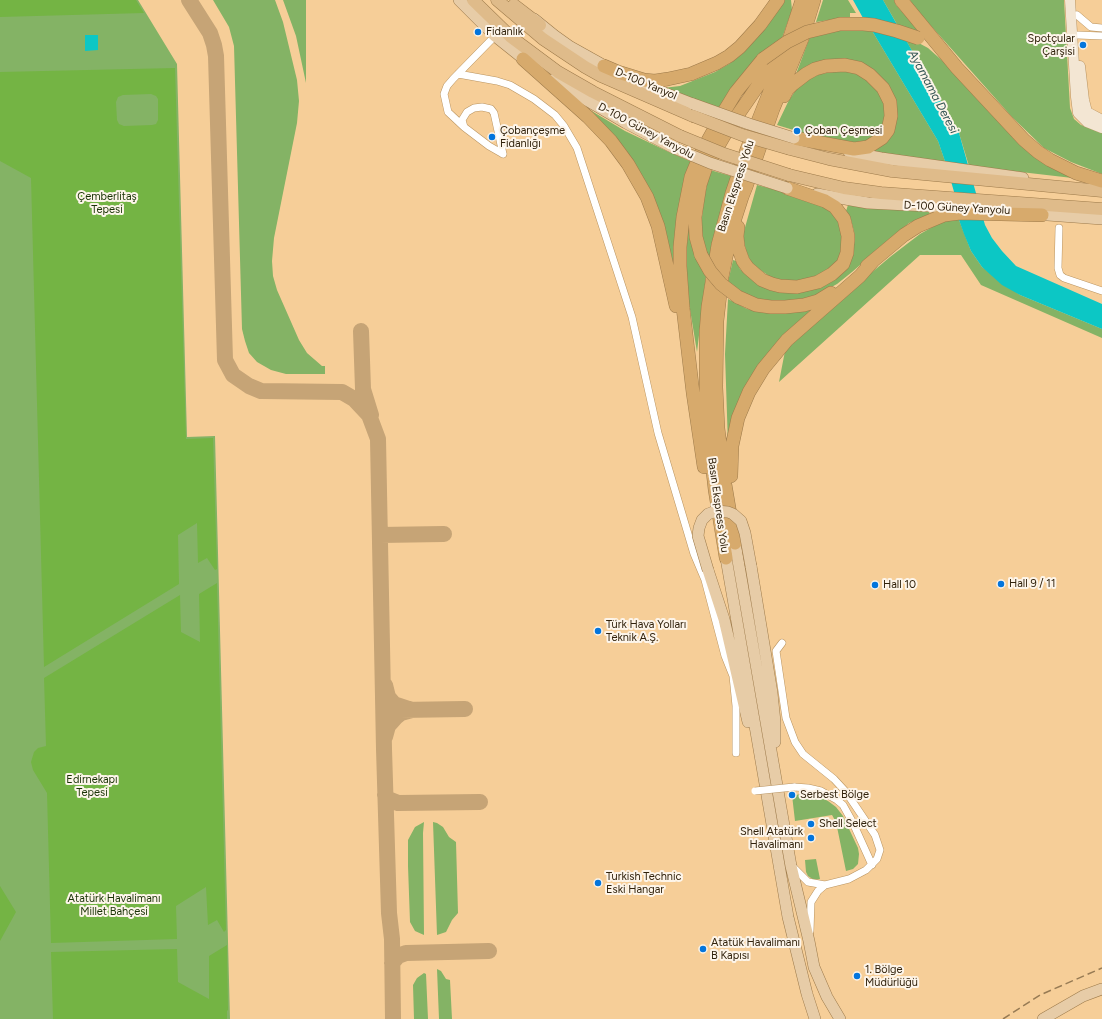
<!DOCTYPE html>
<html>
<head>
<meta charset="utf-8">
<style>
  body { margin:0 }
  canvas { display:block; background:#f6ce98 }
</style>
</head>
<body>
<canvas width="1102" height="1019"></canvas>
<script>
const ctx = document.querySelector('canvas').getContext('2d');
ctx.lineJoin = 'round';
function fill(path, color) {
  ctx.fillStyle = color;
  ctx.fill(path, 'evenodd');
}
function poly(rows) {
  const path = new Path2D();
  for (const r of rows) {
    path.moveTo(r[0], r[1]);
    for (let i = 2; i < r.length; i += 2) path.lineTo(r[i], r[i + 1]);
  }
  return path;
}
function trace(path, color, width, dash) {
  ctx.strokeStyle = color;
  ctx.lineWidth = width;
  ctx.lineCap = dash ? 'butt' : 'round';
  ctx.setLineDash(dash || []);
  ctx.stroke(path);
}
function drawText(font, color, halo, rows, align = 'center') {
  ctx.font = font + ' Figtree,sans-serif';
  ctx.lineWidth = 4;
  ctx.setLineDash([]);
  ctx.textBaseline = 'middle';
  ctx.strokeStyle = halo;
  ctx.fillStyle = color;
  for (const [text, x, y, turn = 0] of rows) {
    ctx.save();
    ctx.translate(x, y);
    ctx.rotate((+turn || 0) * Math.PI / 180);
    ctx.textAlign = isNaN(turn) ? turn : align;
    if (halo) ctx.strokeText(text, 0, 0);
    ctx.fillText(text, 0, 0);
    ctx.restore();
  }
}
fill(poly([
  [0,0,138,0,177,64,187,437,215,436,230,1019,0,1019],
  [213,0,275,0,283,22,297,80,299,101,297,123,274,238,272,261,273,276,277,290,299,340,307,353,322,366,325,366,325,374,286,374,271,370,257,362,249,353,245,341,242,329,234,46,229,27],
  [283,0,306,0,306,83,296,36],
  [784,0,791,0,792,10,782,38,721,109,663,88,680,86,715,72,729,64,742,54,755,40,773,17],
  [823,0,848,0,856,13,850,13,850,18,842,18,816,22],
  [883,0,894,0,896,5,923,35,898,26],
  [910,0,1064,0,1070,108,1074,119,1081,125,1102,132,1102,174,1071,162,1044,148,1012,117,940,36,915,8],
  [871,29,938,141,946,164,872,151,895,119,868,69,796,74,810,37,831,30],
  [904,37,915,41,928,48,946,64,1035,156,1081,179,969,166,959,133],
  [847,70,848,72,853,73,866,78,883,97,886,124,867,145,813,136,777,125,788,102,797,88,811,78,820,74],
  [590,110,625,131,669,152,692,162,675,276,640,173,626,150],
  [710,170,731,176,710,261,704,246,702,232,702,217,704,199],
  [757,185,814,200,830,207,842,224,843,255,824,274,798,282,785,281,772,278,759,269,751,262,746,251,744,241,744,231],
  [848,205,928,211,930,214,909,223,852,272,837,284,817,295,799,300,770,302,756,299,742,293,728,282,733,260,736,261,740,269,750,278,765,288,796,291,852,254,855,239,854,231,851,220,846,211],
  [953,219,959,220,971,251,982,267,1020,295,1102,329,1102,338,981,285,961,255,920,255,779,382,785,351,838,301,890,257,920,234,938,224],
  [688,225,689,226,706,276,697,352,686,285,686,261],
  [728,299,747,309,763,312,817,305,777,345,728,445,725,354],
  [808,794,818,796,828,801,836,807,843,816,858,848,859,854,858,864,853,869,846,871,836,822,832,815,795,821,792,795],
  [424,822,423,833,424,935,415,931,410,922,408,866,408,840,415,827],
  [433,822,437,823,443,827,449,837,456,842,458,913,452,920,446,932,437,935],
  [816,859,820,879,814,880,808,876,806,872,805,860],
  [437,969,441,971,446,979,450,980,452,1019,439,1019],
  [424,973,426,974,428,1019,414,1019,413,985,417,978]
]), '#84b365');
fill(poly([
  [0,0,136,0,144,13,0,17],
  [175,68,186,439,213,438,217,569,215,570,207,558,198,563,197,523,178,535,179,584,44,667,31,178,0,161,0,72],
  [151,94,156,96,158,99,158,120,156,124,152,125,124,126,119,124,117,120,116,102,118,97,123,95],
  [217,583,226,930,224,932,217,920,208,925,206,887,176,906,177,939,51,943,47,793,33,770,31,762,34,752,38,748,46,746,44,678,180,595,181,632,200,642,199,594],
  [0,886,16,912,0,941],
  [227,945,228,1010,227,1011,227,1019,53,1019,51,952,177,949,178,982,209,999,209,956]
]), '#74b444');
fill(poly([
  [853,0,883,0,959,133,985,225,992,238,1002,251,1016,266,1102,304,1102,329,1020,295,1002,285,982,267,971,251,964,234,959,220,960,213,947,167,938,141,871,29,863,18],
  [85,35,98,35,98,50,85,51]
]), '#0cc7c5');
trace(poly([
  [189,0,210,33,214,45,216,56,225,360,233,375,249,386,261,391,342,392,354,399,369,415,378,439,384,749,389,913,392,939,393,1019],
  [361,331,363,389,371,415],
  [380,535,444,534],
  [385,685,388,697,394,704,412,710,401,713,396,717,388,726,385,737],
  [400,710,465,709],
  [385,795,388,799,398,803,480,802],
  [392,963,398,956,406,953,489,951]
]), '#c6a476', 16);
const minor = poly([
  [1077,15,1091,27,1102,28],
  [1078,35,1102,36],
  [495,36,453,79,447,86,444,94,448,112,464,127,462,120,467,112,474,108,482,107,491,109,494,113,503,154],
  [458,74,497,81,510,85,534,99,555,115,564,126,577,148,632,317,658,433,694,554,705,580,725,656,733,676,736,706,736,753],
  [464,127,489,146,503,154],
  [1059,228,1058,268,1060,275,1064,278,1102,291],
  [782,643,776,651,786,718,795,742,803,754,834,779,846,792,875,835,880,850,877,859,866,870,849,879,825,885,818,891,811,902,810,931],
  [794,787,808,788,821,791,837,800,843,805,853,823,872,865],
  [792,866,808,882,825,885]
]);
const secondary = poly([
  [1070,0,1076,97,1078,113,1087,122,1102,128],
  [1080,66,1084,100,1087,112,1102,120]
]);
const primary = poly([
  [459,0,495,36,530,64],
  [534,19,555,36,569,46,612,70],
  [552,80,626,123,674,148],
  [634,81,693,104],
  [849,152,881,158,1023,178],
  [817,194,868,203,967,208],
  [1034,214,1102,219],
  [735,543,791,866,809,941,814,967,827,997,840,1019],
  [726,558,788,917,807,994,815,1019],
  [751,566,772,693,775,722,775,742],
  [708,570,724,619,748,722],
  [1043,1019,1083,996,1102,989]
]);
const trunk = poly([
  [473,0,511,37,558,72,593,92,680,136],
  [497,0,543,39,585,67,601,76,693,116],
  [514,5,540,25],
  [790,149,829,159,892,171,1102,191],
  [789,175,844,188,881,193,1102,209]
]);
const motorway = poly([
  [901,0,957,68,1024,140,1038,152,1050,160,1076,173,1102,181],
  [523,59,588,117,611,141,628,164,647,197,658,226,676,306],
  [604,66,618,72,644,80,655,81,668,79,691,74,717,63,729,56,740,47,760,25,778,0],
  [784,96,787,90,793,84,806,74,815,69,826,66,845,65,859,68,870,75,883,88,890,102,891,116,888,130,882,138,868,147,854,149,794,138],
  [738,227,737,236,738,247,743,261,748,268,762,280,772,284,780,286,797,287,818,282,832,274,843,264,847,253,848,236,844,219,835,207,825,201,787,188],
  [701,255,696,237,695,217,700,185,706,167,728,129,777,58],
  [867,266,904,235,918,226,944,215,960,213,1042,215],
  [738,297,756,305,771,307,785,307,804,305,818,301,831,293],
  [704,467,693,393,683,308,680,266,680,247,683,217,691,177,701,153,725,110,736,92,763,59],
  [731,476,732,446,738,418,749,392,763,369,787,340,860,276,874,260],
  [735,543,725,484,718,428,716,387,717,321,722,277,732,228,742,197,746,187,773,109,802,39,814,0],
  [726,558,715,490,706,411,706,333,708,307,718,245,732,193,747,149,783,58,802,0]
]);
trace(minor, '#ba9460', 8);
trace(secondary, '#ba9460', 11);
trace(primary, '#9d7a4a', 12);
trace(trunk, '#9d7a4a', 13);
trace(motorway, '#9d7a4a', 14);
trace(minor, '#fff', 7);
trace(secondary, '#f3e6d3', 10);
trace(primary, '#e7cca7', 11);
trace(trunk, '#dfbb8a', 12);
trace(motorway, '#d7aa6c', 13);
trace(poly([
  [1003,1019,1040,995,1102,968]
]), '#977b54', 1.5, [8, 4]);
const minorBridge = poly([
  [755,791,794,787]
]);
const primaryBridge = poly([
  [693,104,749,124,794,138],
  [674,148,710,163,787,188],
  [708,570,698,536,699,528,702,520,708,514,716,511,728,512,733,514,741,521,745,533,751,566]
]);
const trunkBridge = poly([
  [693,116,742,135,790,149],
  [680,136,724,154,789,175]
]);
const motorwayBridge = poly([
  [763,59,787,42,807,32,840,24,863,24,874,25,897,31,918,38],
  [701,255,710,271,721,284,738,297]
]);
trace(minorBridge, '#ba9460', 8, []);
trace(primaryBridge, '#9d7a4a', 12, []);
trace(trunkBridge, '#9d7a4a', 13, []);
trace(motorwayBridge, '#9d7a4a', 14, []);
trace(minorBridge, '#fff', 7);
trace(primaryBridge, '#e7cca7', 11);
trace(trunkBridge, '#dfbb8a', 12);
trace(motorwayBridge, '#d7aa6c', 13);
for (const [x, y, r, color] of [
  [478,32,4,"#0375dd"],
  [1083,45,4,"#0375dd"],
  [797,131,4,"#0375dd"],
  [492,137,4,"#0375dd"],
  [1001,584,4,"#0375dd"],
  [875,585,4,"#0375dd"],
  [598,631,4,"#0375dd"],
  [792,795,4,"#0375dd"],
  [811,824,4,"#0375dd"],
  [811,838,4,"#0375dd"],
  [598,883,4,"#0375dd"],
  [703,949,4,"#0375dd"],
  [857,976,4,"#0375dd"]
]) {
  const dot = new Path2D();
  dot.arc(x, y, r, 0, 2 * Math.PI);
  ctx.fillStyle = color;
  ctx.fill(dot);
  trace(dot, '#fdf5ea', 1.5);
}
drawText('11px', '#31220c', '#fdf5ea', [
  ["Fidanlık",486,32],
  ["Spotçular",1075,39,"right"],
  ["Çarşisi",1075,52,"right"],
  ["Çobançeşme",500,131],
  ["Fidanlığı",500,144],
  ["Çoban Çeşmesi",805,131],
  ["Hall 9 / 11",1009,584],
  ["Hall 10",883,585],
  ["Türk Hava Yolları",606,625],
  ["Teknik A.Ş.",606,638],
  ["Serbest Bölge",800,795],
  ["Shell Select",819,824],
  ["Shell Atatürk",803,832,"right"],
  ["Havalimanı",803,845,"right"],
  ["Turkish Technic",606,877],
  ["Eski Hangar",606,890],
  ["Atatük Havalimanı",711,943],
  ["B Kapısı",711,956],
  ["1. Bölge",865,970],
  ["Müdürlüğü",865,983]
], 'left');
drawText('11px', '#31220c', '#fdf5ea', [
  ["D-100 Yanyol",646,84,23],
  ["D-100 Güney Yanyolu",646,131,28],
  ["Basın Ekspress Yolu",736,186,-72],
  ["D-100 Güney Yanyolu",957,208,3],
  ["Basın Ekspress Yolu",718,505,82]
]);
drawText('11px', '#1a3306', '#fdf5ea', [
  ["Çemberlitaş",107,197],
  ["Tepesi",107,210],
  ["Edirnekapı",92,780],
  ["Tepesi",92,793],
  ["Atatürk Havalimanı",114,899],
  ["Millet Bahçesi",114,912]
]);
drawText('italic 12px', '#335453', '#fdf5ea', [
  ["Ayamama Deresi",933,92,62]
]);
</script>
</body>
</html>
